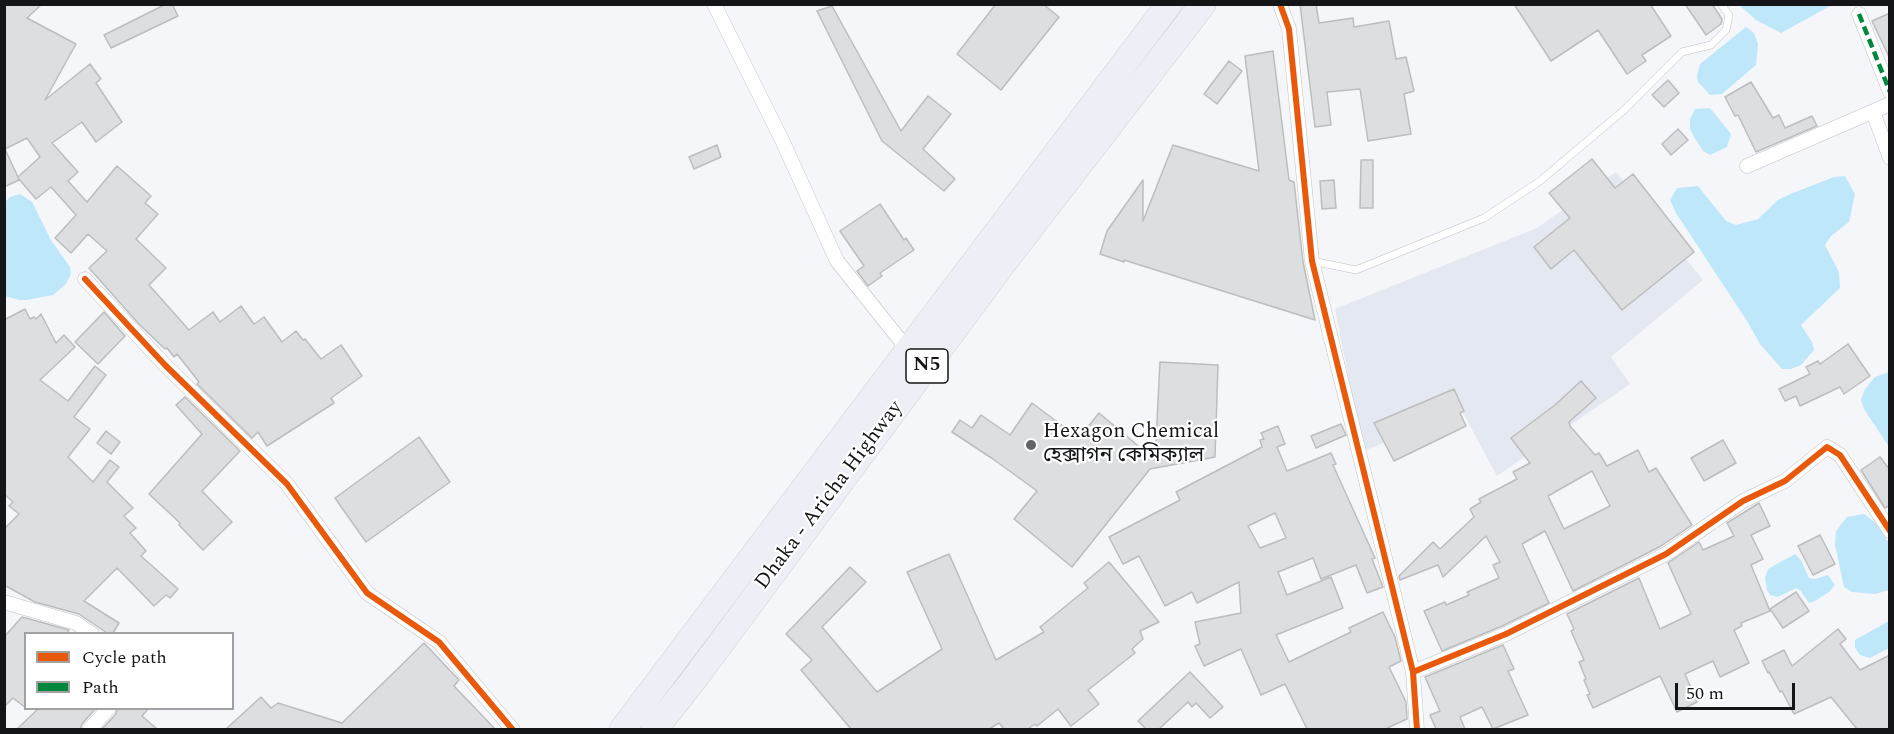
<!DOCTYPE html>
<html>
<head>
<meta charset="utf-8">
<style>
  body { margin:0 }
  #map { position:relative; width:1894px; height:734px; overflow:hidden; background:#f5f6f9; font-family:Spectral,serif }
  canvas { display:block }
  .frame { position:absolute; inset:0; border:6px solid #141517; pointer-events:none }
  .legend { position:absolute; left:24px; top:632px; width:210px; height:78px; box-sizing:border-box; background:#fff; border:2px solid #a1a1a2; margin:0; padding:8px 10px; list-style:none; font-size:18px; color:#141517 }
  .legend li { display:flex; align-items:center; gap:12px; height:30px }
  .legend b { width:30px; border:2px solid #a1a1a2 }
  .scale { position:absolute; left:1675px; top:683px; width:120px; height:27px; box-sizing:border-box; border:3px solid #141517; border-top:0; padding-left:8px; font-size:18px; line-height:21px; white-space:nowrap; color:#141517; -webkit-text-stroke:4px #fff; paint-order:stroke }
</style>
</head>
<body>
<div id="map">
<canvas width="1894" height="734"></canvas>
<div class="frame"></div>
<ul class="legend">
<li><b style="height:8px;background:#e8590c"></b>Cycle path</li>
<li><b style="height:8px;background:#00873e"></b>Path</li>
</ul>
<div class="scale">50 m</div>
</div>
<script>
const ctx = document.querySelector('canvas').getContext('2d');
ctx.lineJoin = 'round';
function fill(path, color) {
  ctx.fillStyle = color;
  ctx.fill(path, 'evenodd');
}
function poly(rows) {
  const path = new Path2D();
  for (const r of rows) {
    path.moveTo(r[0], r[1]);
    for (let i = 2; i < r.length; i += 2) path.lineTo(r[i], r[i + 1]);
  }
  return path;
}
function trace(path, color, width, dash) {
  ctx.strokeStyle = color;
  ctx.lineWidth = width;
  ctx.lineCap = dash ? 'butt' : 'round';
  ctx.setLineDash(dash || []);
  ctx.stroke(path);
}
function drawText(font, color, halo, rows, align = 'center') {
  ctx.font = font + ' Spectral,"Noto Sans Bengali",serif';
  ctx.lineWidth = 4.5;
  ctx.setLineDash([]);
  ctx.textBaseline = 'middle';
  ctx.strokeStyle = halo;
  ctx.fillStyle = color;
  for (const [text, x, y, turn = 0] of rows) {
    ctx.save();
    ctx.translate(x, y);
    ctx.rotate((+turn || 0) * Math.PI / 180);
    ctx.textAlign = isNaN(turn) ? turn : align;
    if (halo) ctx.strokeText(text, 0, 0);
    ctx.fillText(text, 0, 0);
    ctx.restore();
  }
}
fill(poly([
  [1616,172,1703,280,1611,357,1630,384,1497,476,1463,413,1363,451,1335,309,1537,228]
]), '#e4e8f0');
fill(poly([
  [1739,5,1832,5,1781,33,1756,20],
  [1746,27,1754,33,1758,44,1756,65,1722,94,1710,95,1698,82,1697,76,1700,64],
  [1710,108,1731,134,1727,147,1710,155,1703,151,1694,137,1690,129,1690,119,1695,109],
  [1845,176,1855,194,1849,222,1831,236,1825,245,1839,272,1840,288,1801,325,1812,342,1814,350,1801,365,1791,369,1782,369,1760,344,1747,321,1676,213,1670,200,1677,188,1698,186,1726,221,1736,225,1758,219,1778,200,1788,195,1834,177],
  [20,194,32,202,51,240,70,267,71,274,66,284,53,295,27,300,19,300,5,296,5,202,10,197],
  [1889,372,1890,372,1889,447,1864,409,1861,400,1865,389,1875,377],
  [1864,514,1876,523,1889,543,1889,590,1875,594,1852,592,1844,587,1835,545,1836,531,1847,517],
  [1795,554,1801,560,1809,578,1815,579,1828,575,1835,585,1829,592,1813,602,1809,603,1800,590,1796,588,1778,597,1770,595,1767,590,1765,578,1768,569],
  [1889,621,1889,648,1870,658,1860,655,1855,648,1855,640]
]), '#bee8fa');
const building = poly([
  [4,4,42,4,27,18,76,44,45,100,90,64,101,79,96,83,122,122,96,142,82,122,52,143,78,172,68,181,87,202,117,166,151,196,145,203,158,214,136,239,166,268,149,285,189,330,213,312,220,322,241,306,254,324,264,317,282,342,296,331,303,340,305,339,321,359,341,345,362,376,331,398,334,403,267,446,258,432,252,438,197,384,199,382,177,354,174,357,167,348,165,349,138,323,89,268,107,251,88,234,71,253,55,238,76,215,51,187,36,199,18,178,19,180,4,187,4,4],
  [27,138,40,157,18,177,5,149,27,138],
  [166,4,172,4,178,16,111,48,104,35,166,4],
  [996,4,1043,4,1059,17,1001,90,957,54,996,4],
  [1300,4,1316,4,1319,23,1353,18,1354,27,1389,21,1396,59,1406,57,1414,91,1404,94,1411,134,1368,141,1360,89,1327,92,1331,125,1315,127,1300,4],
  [1514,4,1650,4,1671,36,1642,55,1646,61,1627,74,1598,30,1551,61,1514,4],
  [1685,4,1712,4,1722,19,1721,24,1706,35,1685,4],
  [832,6,901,131,928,96,951,114,923,149,955,179,944,191,882,141,817,11,832,6],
  [1890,13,1890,59,1872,21,1890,13],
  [1273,51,1289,180,1294,182,1303,262,1315,320,1124,260,1124,262,1100,254,1107,231,1143,180,1143,221,1173,145,1259,171,1245,56,1273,51],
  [1229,61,1242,71,1217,104,1204,94,1229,61],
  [1668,80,1679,93,1664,107,1652,95,1668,80],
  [1751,82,1773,118,1779,115,1785,128,1812,116,1817,126,1756,152,1738,115,1735,116,1725,97,1751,82],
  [1678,129,1688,140,1671,155,1662,144,1678,129],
  [717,145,721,157,694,169,689,157,717,145],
  [1592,159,1615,188,1633,174,1694,252,1622,310,1574,250,1551,269,1534,247,1570,218,1549,193,1592,159],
  [1361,160,1373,160,1373,208,1360,208,1361,160],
  [1334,180,1336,208,1322,209,1320,181,1334,180],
  [880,204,904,240,906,238,914,250,880,273,882,276,868,286,857,271,864,266,840,231,880,204],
  [25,309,30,319,34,317,36,319,41,314,56,343,64,335,75,347,40,380,68,401,95,366,106,375,74,417,90,429,68,457,93,482,110,460,119,467,107,482,133,508,124,516,136,528,130,533,146,551,141,556,178,589,170,598,166,595,154,606,117,568,84,601,119,623,113,633,107,633,79,614,35,602,4,585,4,529,19,514,9,506,13,502,4,494,4,320,25,309],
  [104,312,125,336,98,364,75,342,104,312],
  [1848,344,1870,376,1844,394,1840,387,1800,406,1796,396,1785,401,1779,389,1810,374,1806,367,1818,361,1820,364,1848,344],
  [1160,362,1218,365,1215,457,1150,469,1072,567,1014,519,1037,491,993,459,952,432,960,420,972,428,981,415,1010,435,1032,403,1079,438,1099,413,1155,460,1160,362],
  [1581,381,1596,398,1569,422,1570,426,1595,455,1599,453,1607,466,1638,450,1649,472,1656,468,1692,525,1661,546,1573,591,1545,531,1522,544,1549,603,1502,626,1442,651,1424,611,1445,602,1446,605,1469,595,1467,592,1499,578,1493,565,1500,562,1486,536,1443,577,1438,565,1400,580,1399,576,1433,542,1440,549,1474,517,1470,509,1481,502,1479,499,1517,479,1513,472,1530,463,1511,438,1555,405,1581,381],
  [1592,471,1610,506,1564,529,1548,496,1592,471],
  [1454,389,1464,411,1460,413,1466,426,1394,461,1374,423,1454,389],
  [185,397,240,451,202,491,232,522,203,550,179,525,180,523,149,494,202,434,176,405,185,397],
  [1341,424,1346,435,1316,448,1311,436,1341,424],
  [1278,426,1285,444,1277,447,1287,471,1331,453,1336,464,1333,465,1375,558,1372,559,1383,587,1367,593,1356,565,1321,579,1313,558,1278,572,1287,595,1331,577,1343,608,1276,635,1289,662,1351,632,1349,628,1383,612,1395,637,1401,661,1389,667,1406,702,1407,719,1385,729,1307,729,1285,684,1261,695,1241,649,1204,666,1195,646,1200,644,1195,622,1241,613,1239,582,1197,603,1192,592,1165,606,1139,556,1123,564,1109,537,1180,500,1176,492,1262,447,1260,440,1264,439,1261,433,1278,426],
  [1275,513,1286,538,1260,548,1248,526,1275,513],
  [106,431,120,442,111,454,97,443,106,431],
  [419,437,450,482,366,542,335,498,419,437],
  [1723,440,1736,463,1704,481,1691,458,1723,440],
  [1880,457,1890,470,1890,505,1885,508,1861,470,1880,457],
  [1759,503,1770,526,1751,535,1763,559,1751,565,1770,611,1741,623,1742,626,1734,630,1749,663,1720,677,1713,661,1685,674,1697,702,1677,712,1660,676,1593,708,1587,695,1590,694,1584,680,1586,679,1579,662,1584,660,1571,631,1574,629,1567,614,1639,578,1660,629,1691,614,1668,563,1699,542,1703,550,1734,536,1727,523,1759,503],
  [1820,535,1835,564,1813,575,1798,546,1820,535],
  [949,554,996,660,1044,632,1040,627,1088,588,1084,583,1109,562,1159,622,1140,631,1143,639,1132,649,1135,653,1088,690,1099,704,1071,726,1058,709,1037,726,1035,724,1028,729,1004,729,999,723,989,729,851,729,801,670,812,660,786,634,850,567,866,582,822,627,877,692,942,649,907,572,949,554],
  [1796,592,1809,611,1783,628,1770,609,1796,592],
  [22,617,69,630,67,633,26,633,26,708,13,698,4,707,4,637,22,617],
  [1838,629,1846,639,1840,644,1860,670,1890,655,1890,729,1857,729,1831,697,1794,714,1782,691,1780,692,1769,672,1768,673,1762,661,1784,650,1792,666,1838,629],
  [424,643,459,680,454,686,495,729,226,729,261,697,271,708,278,703,342,723,424,643],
  [1503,645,1514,669,1508,671,1528,715,1493,729,1482,707,1460,717,1465,729,1436,729,1430,715,1440,711,1425,677,1503,645],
  [1190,672,1223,707,1210,718,1196,703,1192,707,1188,702,1159,729,1146,729,1138,721,1190,672],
  [39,708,96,708,82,724,80,729,17,729,39,708],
  [118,708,149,708,142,716,157,729,102,729,116,714,118,708]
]);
fill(building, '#dddee0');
trace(building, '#bcbdbf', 1.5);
const lane = poly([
  [1312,261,1356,270,1484,218,1540,181,1624,110,1682,52,1711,45,1726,30,1729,15,1721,4]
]);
const street = poly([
  [714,4,782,140,837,261,908,350],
  [1280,4,1289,29,1312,261,1413,672,1417,730],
  [1859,14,1890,92],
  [1873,112,1890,158],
  [1747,166,1890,104],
  [85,279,165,365,287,484,367,593,439,642,513,730],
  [4,602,76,623,92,634],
  [1413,672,1506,634,1666,554,1743,501,1785,481,1827,447,1840,455,1890,531],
  [89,730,109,708]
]);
const highway = poly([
  [622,730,1169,4],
  [654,730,692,682,1005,261,1203,4]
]);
trace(lane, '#c0c1c3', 8);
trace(street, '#c0c1c3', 15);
trace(highway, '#d1d2d3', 27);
trace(lane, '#fefefe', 7);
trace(street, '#fefefe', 14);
trace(highway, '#eeeef6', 26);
trace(poly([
  [1859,14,1890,92]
]), '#00873e', 4.5, [9, 4.5]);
trace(poly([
  [1280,4,1289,29,1312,261,1413,672,1417,730],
  [85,279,165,365,287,484,367,593,439,642,513,730],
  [1413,672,1506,634,1666,554,1743,501,1785,481,1827,447,1840,455,1890,531]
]), '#e8590c', 6);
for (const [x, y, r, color] of [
  [1031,445,6,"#636466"]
]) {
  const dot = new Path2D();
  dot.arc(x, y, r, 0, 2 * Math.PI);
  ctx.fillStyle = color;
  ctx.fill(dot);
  trace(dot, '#fff', 2);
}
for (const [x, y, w] of [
  [927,366,42]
]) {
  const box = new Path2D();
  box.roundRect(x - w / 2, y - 17, w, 34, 4.5);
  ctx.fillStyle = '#fff';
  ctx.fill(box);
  trace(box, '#141517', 1.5);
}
drawText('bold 20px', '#141517', null, [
  ["N5",927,366]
]);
drawText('21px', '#141517', '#fff', [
  ["Hexagon Chemical",1043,433],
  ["হেক্সাগন কেমিক্যাল",1043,457]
], 'left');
drawText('21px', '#141517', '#fff', [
  ["Dhaka - Aricha Highway",830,496,-53]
]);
</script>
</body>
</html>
